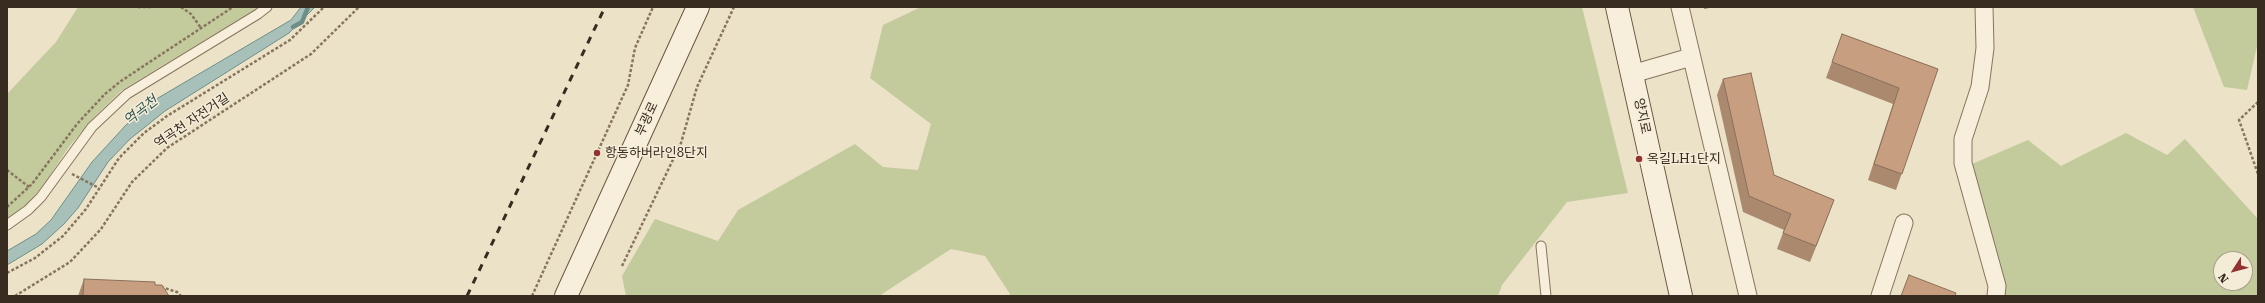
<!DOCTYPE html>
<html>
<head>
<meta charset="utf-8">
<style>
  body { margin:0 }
  #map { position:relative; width:2265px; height:303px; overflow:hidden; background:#ece2c8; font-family:"Roboto Serif",serif }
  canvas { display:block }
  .frame { position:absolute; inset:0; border:8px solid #382c21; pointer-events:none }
  .north { position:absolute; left:2213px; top:251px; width:40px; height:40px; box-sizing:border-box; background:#f4ecd7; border:1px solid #a99f8e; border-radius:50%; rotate:234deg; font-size:11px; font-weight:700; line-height:16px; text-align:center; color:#382c21 }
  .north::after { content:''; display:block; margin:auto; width:14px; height:18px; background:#923332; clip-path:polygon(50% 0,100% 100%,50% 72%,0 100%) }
</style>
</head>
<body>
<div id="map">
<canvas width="2265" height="303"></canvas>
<div class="frame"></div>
<div class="north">N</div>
</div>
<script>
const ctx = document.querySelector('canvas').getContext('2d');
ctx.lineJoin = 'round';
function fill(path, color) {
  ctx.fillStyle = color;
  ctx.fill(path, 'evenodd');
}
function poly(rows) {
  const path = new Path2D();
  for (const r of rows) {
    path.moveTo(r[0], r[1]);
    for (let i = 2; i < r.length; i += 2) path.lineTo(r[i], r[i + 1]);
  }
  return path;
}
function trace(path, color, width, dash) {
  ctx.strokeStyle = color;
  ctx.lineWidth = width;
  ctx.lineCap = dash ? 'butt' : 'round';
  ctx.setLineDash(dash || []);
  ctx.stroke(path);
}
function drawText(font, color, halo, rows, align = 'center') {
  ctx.font = font + ' "Roboto Serif","Noto Sans KR",serif';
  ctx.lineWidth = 3;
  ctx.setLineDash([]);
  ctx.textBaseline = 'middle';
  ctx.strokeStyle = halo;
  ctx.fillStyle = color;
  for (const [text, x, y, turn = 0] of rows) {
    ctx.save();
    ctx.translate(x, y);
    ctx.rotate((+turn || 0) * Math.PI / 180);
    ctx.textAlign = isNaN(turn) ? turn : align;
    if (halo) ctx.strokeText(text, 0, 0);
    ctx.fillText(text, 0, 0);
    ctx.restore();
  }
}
fill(poly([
  [78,7,259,7,122,90,95,116,68,148,43,186,26,205,7,219,7,94,56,42],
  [921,7,1582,7,1628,193,1567,202,1502,285,1498,296,1009,296,1010,294,985,256,951,249,879,296,626,296,622,276,655,219,718,241,738,210,855,144,883,167,918,170,931,124,870,78,883,25],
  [2193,7,2258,7,2258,42,2247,90,2224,87],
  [2126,133,2167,155,2185,139,2258,219,2258,296,2002,296,1972,164,2028,140,2061,166],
  [2221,259,2245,259,2245,283,2221,283]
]), '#c3ca9c');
const water = poly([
  [301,7,315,7,289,33,165,111,130,139,108,162,78,208,64,224,42,244,7,265,7,251,36,234,51,220,92,162,126,125,158,98,291,20,301,7]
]);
fill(water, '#a8c0ba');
trace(water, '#6f8e87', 1);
trace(poly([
  [293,27,302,22,308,7]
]), '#6f8e87', 4.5);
const lane = poly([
  [7,225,28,210,41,197,92,127,127,94,258,14,267,7],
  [1541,246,1546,296]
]);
const street = poly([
  [1680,7,1748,296],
  [1984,7,1985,48,1980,87,1963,139,1963,163,1997,286,1996,296],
  [1632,74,1691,57],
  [1880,296,1904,223]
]);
const secondary = poly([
  [1617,7,1681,296],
  [566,296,698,7]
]);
trace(lane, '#87755e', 11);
trace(street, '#87755e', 19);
trace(secondary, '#695641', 24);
trace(poly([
  [138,7,151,7],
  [181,7,191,14,201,28],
  [2258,102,2239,120,2258,174],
  [7,170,29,187],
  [72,174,99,188],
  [7,207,32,184,77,124,105,94,121,81,233,7],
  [622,266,681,143,697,87,734,7],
  [7,273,35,258,63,236,86,209,119,158,144,133,167,116,290,40,324,7],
  [161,287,177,292,181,296],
  [15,296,70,262,101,229,132,182,167,148,311,54,359,7],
  [532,296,628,85,635,48,653,7]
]), '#87755e', 2.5, [3, 2]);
trace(lane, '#f7efdb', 9);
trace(street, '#f7efdb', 17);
trace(secondary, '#f7efdb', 22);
trace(poly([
  [467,296,605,7]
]), '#382c21', 3, [7, 7]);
fill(poly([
  [1842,34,1938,69,1896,190,1868,180,1893,104,1826,78],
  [1723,79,1774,175,1834,200,1810,262,1777,249,1784,230,1743,212,1717,95],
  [84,279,155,285,169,296,78,296]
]), '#ab896e');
fill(poly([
  [1705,7,1714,7,1704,9],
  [1834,200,1828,216,1810,262,1816,246]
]), '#8b6f5a');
const building = poly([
  [1842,34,1938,69,1902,174,1874,164,1899,88,1832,62,1842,34],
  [1751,73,1774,175,1834,200,1816,246,1783,233,1791,214,1749,196,1723,79,1751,73],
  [1909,275,1956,293,1955,296,1901,296,1909,275],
  [84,279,155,282,155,285,162,285,169,296,83,296,84,279]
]);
fill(building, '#c79f80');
trace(building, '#8b6f5a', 1);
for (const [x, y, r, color] of [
  [597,153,4,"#923332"],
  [1639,159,4,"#923332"]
]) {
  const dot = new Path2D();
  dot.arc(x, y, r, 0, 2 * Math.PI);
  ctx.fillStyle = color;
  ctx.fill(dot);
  trace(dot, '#f4ecd7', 1.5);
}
drawText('13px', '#382c21', '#f4ecd7', [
  ["양지로",1642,116,78],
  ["부광로",647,119,-65],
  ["역곡천 자전거길",192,121,-34]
]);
drawText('13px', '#382c21', '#f4ecd7', [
  ["항동하버라인8단지",605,153],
  ["옥길LH1단지",1647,159]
], 'left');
drawText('italic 14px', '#315755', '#f4ecd7', [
  ["역곡천",141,111,-38]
]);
</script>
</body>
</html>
